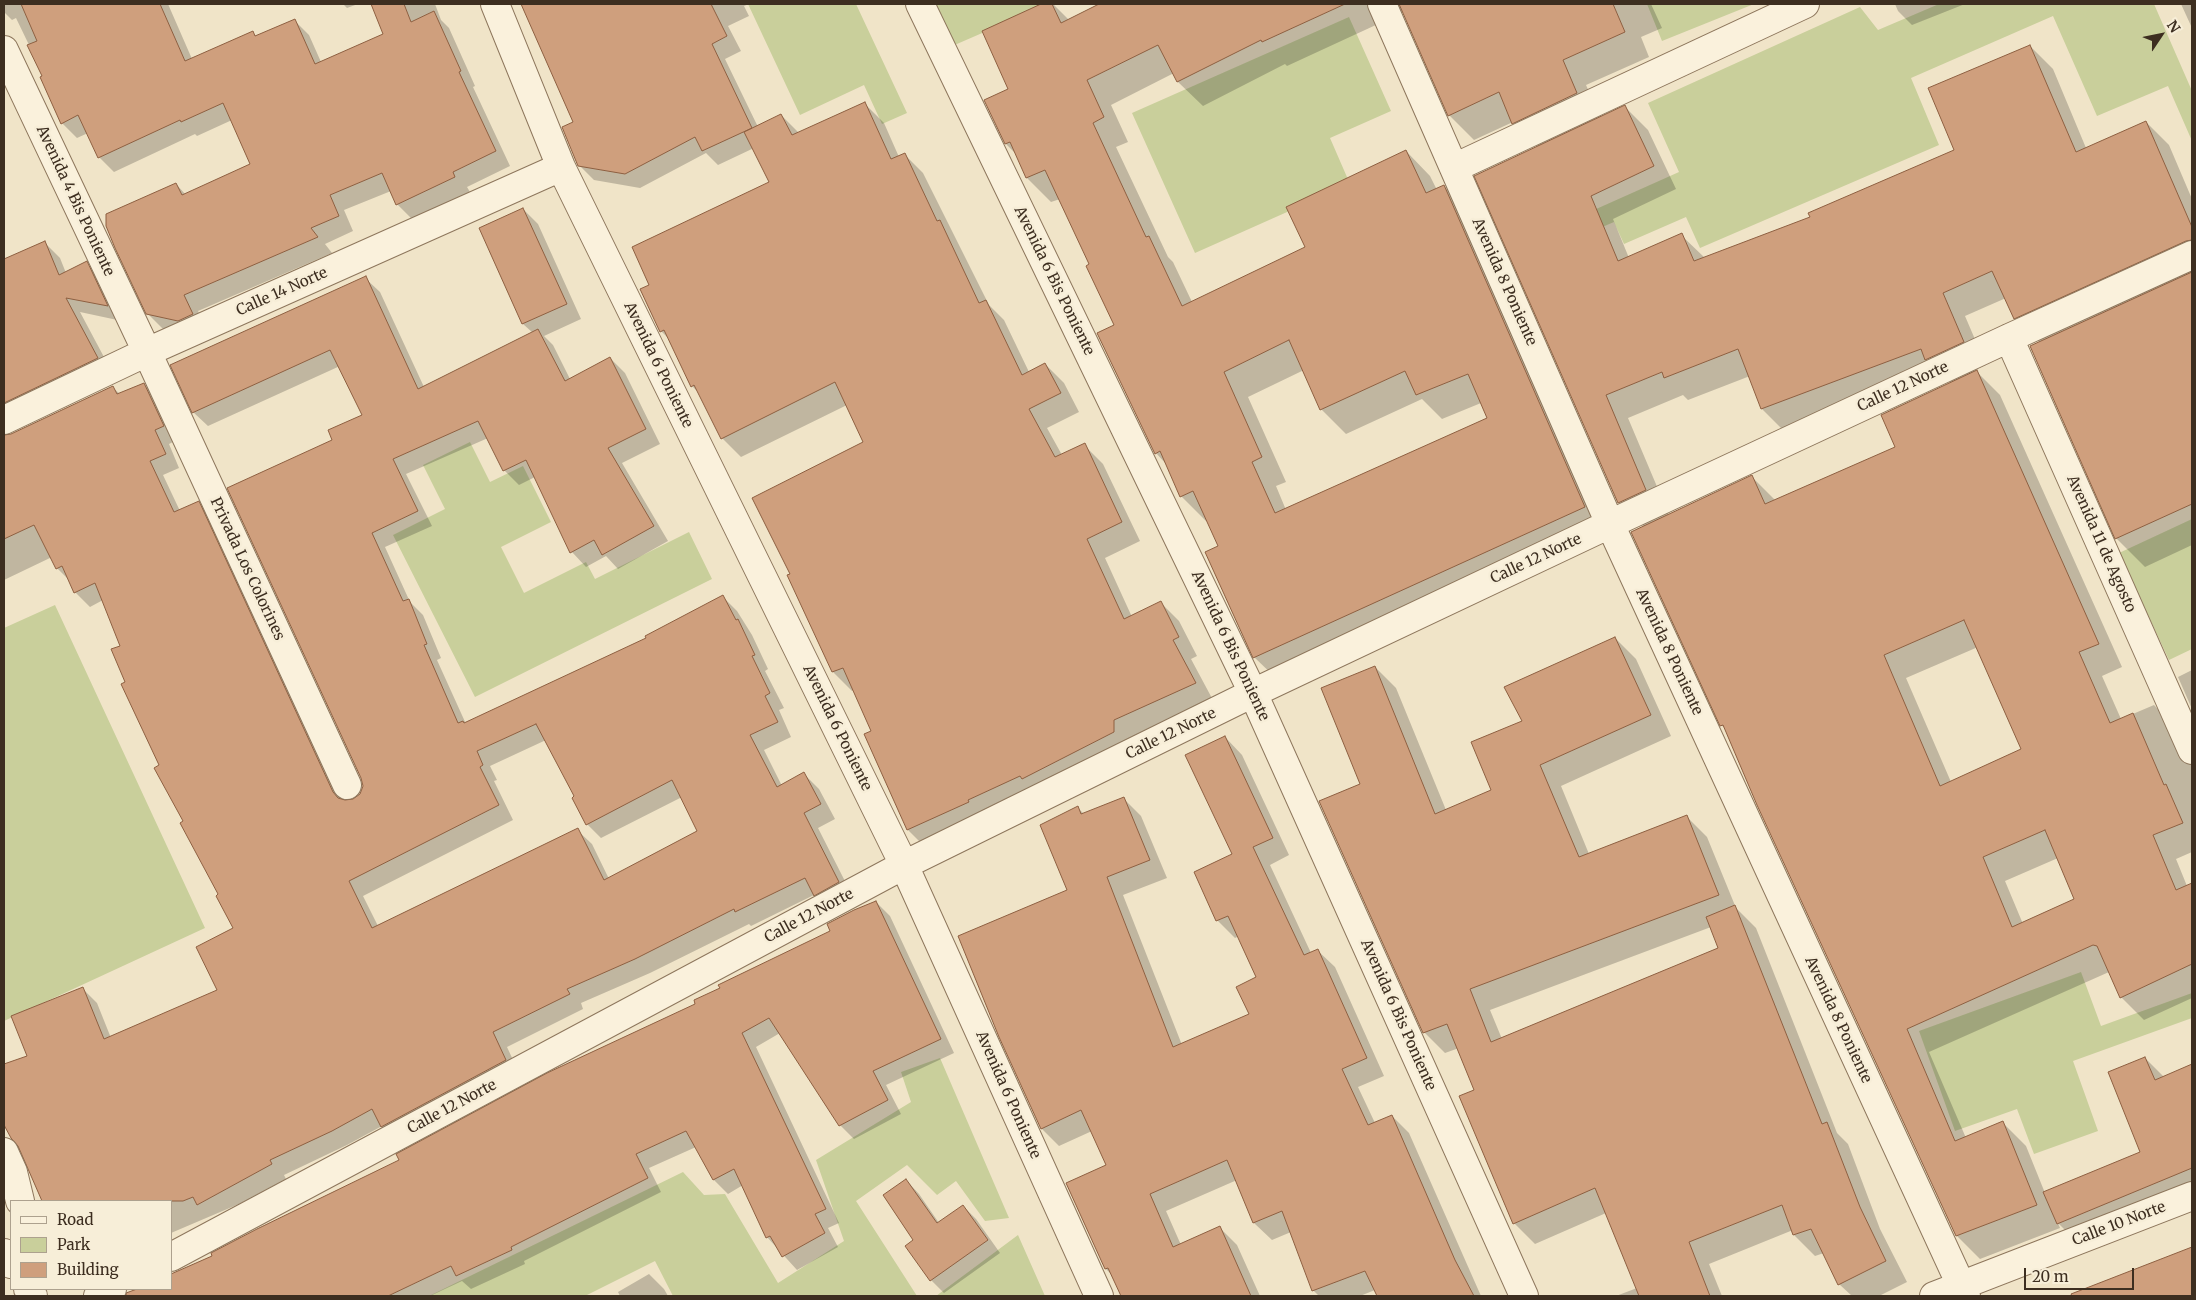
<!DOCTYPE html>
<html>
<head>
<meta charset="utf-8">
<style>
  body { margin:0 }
  #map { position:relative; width:2196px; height:1300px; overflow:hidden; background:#f0e4c8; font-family:Merriweather,serif }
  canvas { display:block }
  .frame { position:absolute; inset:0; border:5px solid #3d2e20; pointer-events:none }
  .legend { position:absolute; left:10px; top:1200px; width:162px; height:90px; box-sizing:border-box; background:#f7eed8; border:1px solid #ada18e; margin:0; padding:6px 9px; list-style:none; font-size:15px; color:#3d2e20 }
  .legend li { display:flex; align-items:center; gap:10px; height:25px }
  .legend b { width:25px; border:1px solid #ada18e }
  .north { position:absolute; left:2136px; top:10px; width:50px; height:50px; -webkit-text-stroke:4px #f7eed8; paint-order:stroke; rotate:56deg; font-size:14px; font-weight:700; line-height:20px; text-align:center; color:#3d2e20 }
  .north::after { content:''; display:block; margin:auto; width:18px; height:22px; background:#3d2e20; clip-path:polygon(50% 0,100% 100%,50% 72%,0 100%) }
  .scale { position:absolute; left:2024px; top:1268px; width:110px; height:22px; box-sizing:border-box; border:2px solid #3d2e20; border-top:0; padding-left:6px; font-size:15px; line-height:18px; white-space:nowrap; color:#3d2e20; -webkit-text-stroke:4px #f7eed8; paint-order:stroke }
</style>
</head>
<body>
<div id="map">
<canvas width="2196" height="1300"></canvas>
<div class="frame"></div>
<ul class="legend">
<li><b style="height:6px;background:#faf1dc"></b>Road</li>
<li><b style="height:14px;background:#c9cf9b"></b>Park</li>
<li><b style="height:14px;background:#cf9f7d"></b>Building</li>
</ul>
<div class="north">N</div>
<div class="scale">20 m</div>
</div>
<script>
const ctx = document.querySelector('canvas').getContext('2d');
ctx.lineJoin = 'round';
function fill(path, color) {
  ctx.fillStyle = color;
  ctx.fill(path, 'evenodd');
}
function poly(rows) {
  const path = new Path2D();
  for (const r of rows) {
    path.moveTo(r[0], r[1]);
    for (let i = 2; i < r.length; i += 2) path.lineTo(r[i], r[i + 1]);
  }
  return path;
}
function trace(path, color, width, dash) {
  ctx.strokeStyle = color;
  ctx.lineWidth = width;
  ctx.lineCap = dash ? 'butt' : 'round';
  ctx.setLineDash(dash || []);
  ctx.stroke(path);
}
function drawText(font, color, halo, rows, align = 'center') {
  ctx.font = font + ' Merriweather,serif';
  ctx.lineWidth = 5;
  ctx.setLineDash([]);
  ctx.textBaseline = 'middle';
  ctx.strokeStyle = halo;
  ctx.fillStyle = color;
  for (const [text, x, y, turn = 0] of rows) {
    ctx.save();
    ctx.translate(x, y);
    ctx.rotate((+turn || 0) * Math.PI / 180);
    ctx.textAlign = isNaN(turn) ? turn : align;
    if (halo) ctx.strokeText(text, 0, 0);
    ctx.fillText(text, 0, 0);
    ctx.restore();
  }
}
fill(poly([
  [748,4,856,4,907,113,882,124,864,85,800,115],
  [931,4,1049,4,950,47],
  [1647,4,1754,4,1662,41],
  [1939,4,2154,4,2192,91,2192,141,2168,86,2097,116,2053,16,1911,78,1939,145,1700,248,1686,217,1624,244,1614,222,1530,258,1529,239,1679,172,1648,103,1860,7,1878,30],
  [1349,17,1391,111,1330,138,1350,184,1195,253,1132,113],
  [470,442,490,482,523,466,551,522,501,547,524,593,586,562,595,579,689,532,712,579,475,697,393,535,445,509,423,465],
  [2192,519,2192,649,2169,660,2119,553],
  [55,605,205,928,4,1021,4,628],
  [2081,972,2101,1026,2192,993,2192,1018,2073,1061,2098,1131,2034,1154,2017,1109,1955,1131,1919,1031],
  [940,1058,1009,1218,985,1221,956,1181,937,1195,907,1165,856,1201,917,1296,673,1296,655,1261,585,1296,429,1296,683,1172,704,1195,725,1194,778,1283,844,1241,816,1160,911,1102,901,1072],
  [1018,1235,1045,1296,936,1296]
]), '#c9cf9b');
fill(poly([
  [4,4,168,4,192,59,252,32,257,37,294,20,309,35,321,62,385,34,373,4,435,4,441,20,449,28,475,86,473,87,510,166,467,187,470,192,412,219,397,204,391,191,344,210,353,231,325,244,332,253,198,311,207,330,194,335,163,329,147,313,176,184,186,195,251,164,232,120,197,136,195,134,114,172,99,157,88,133,77,138,62,123,44,76,16,18,12,20,4,12],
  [343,4,358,4,347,8],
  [521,4,749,4,744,6,749,16,728,26,741,51,725,59,758,127,781,115,799,133,865,104,884,123,899,157,904,154,923,173,989,305,1004,320,1029,372,1045,364,1064,383,1079,412,1047,428,1062,455,1084,445,1103,464,1140,541,1105,558,1132,617,1160,602,1179,621,1197,656,1191,659,1214,702,927,849,908,830,865,735,873,731,854,690,852,691,833,672,789,576,792,574,865,443,847,405,741,457,722,438,700,394,692,386,669,339,661,331,651,286,771,183,754,148,718,165,706,153,640,188,594,180,579,165,575,122],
  [1044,4,1053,4,1069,20,1102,4,1651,4,1662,28,1641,37,1649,57,1586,85,1601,118,1625,107,1648,130,1676,189,1613,219,1629,258,1681,235,1705,258,1812,218,1956,151,2030,46,2053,69,2086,148,2146,122,2169,145,2192,199,2192,545,2145,567,2116,538,2040,343,2015,318,2006,298,1965,316,1986,365,1975,370,2000,395,2122,667,2102,676,2121,719,2154,705,2177,729,2192,762,2192,852,2176,859,2187,886,2192,884,2192,998,2144,1020,2121,997,2109,972,1929,1052,1966,1138,2002,1122,2026,1146,2045,1193,2142,1152,2145,1058,2164,1077,2192,1066,2192,1192,2077,1242,2058,1223,2060,1228,1980,1259,1957,1236,1727,730,1721,725,1644,527,1619,502,1538,147,1513,122,1474,140,1449,115,1404,12,1287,66,1285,64,1203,106,1178,82,1174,73,1111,105,1128,142,1116,147,1168,257,1173,262,1192,302,1307,247,1406,151,1430,176,1437,190,1444,186,1469,211,1609,532,1279,681,1254,657,1220,547,1208,520,1206,521,1181,496,1166,464,1156,453,1116,326,1091,265,1060,199,1051,202,1027,178,1016,154,1006,144,985,100,1010,90,983,32],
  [1304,370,1321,409,1346,434,1422,399,1442,419,1481,403,1488,419,1286,510,1276,486,1286,482,1248,397],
  [1940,373,1951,384,1896,448,1776,501,1752,477,1669,515,1628,418,1683,395,1688,400,1750,376,1762,409,1785,432],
  [1978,647,2022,750,1951,782,1906,678],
  [2058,858,2076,900,2023,924,2005,881],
  [1895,4,1965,4,1912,25,1898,11],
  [2181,4,2192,4,2192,28],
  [523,209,538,224,581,319,544,336,553,345,570,379,610,358,625,373,660,444,622,463,668,541,618,569,606,556,586,567,572,552,535,477,519,485,504,470,488,438,406,474,432,526,385,547,410,602,423,615,441,658,437,660,466,724,647,639,723,597,737,611,752,635,768,669,765,671,784,708,779,710,791,737,764,750,782,786,804,774,819,789,835,819,818,828,853,897,829,909,814,895,751,926,749,924,650,973,581,1003,583,1009,507,1047,520,1075,397,1141,382,1126,347,1145,284,1175,286,1179,239,1204,171,1233,171,1201,44,1201,32,1177,19,1145,13,1138,4,1113,4,1066,29,1057,83,989,97,1003,111,1038,219,990,235,929,185,822,126,683,122,646,103,600,90,607,75,592,70,581,57,568,52,557,4,580,4,448,44,431,112,387,120,394,144,384,158,399,177,440,169,444,179,468,163,475,180,511,198,502,213,517,344,801,355,800,361,794,364,786,334,441,364,415,340,366,208,426,193,412,365,278,380,292,424,387,533,333,523,324,480,229],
  [546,740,576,797,587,824,601,838,682,797,698,831,609,879,592,844,577,830,378,926,363,896,513,820,494,781,497,780,490,766],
  [44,242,60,258,66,273,86,263,102,278,122,321,80,312,113,374,4,407,4,260],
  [1615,638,1636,659,1671,736,1561,786,1589,854,1686,816,1707,837,1736,908,1756,928,1837,1133,1848,1144,1880,1229,1907,1282,1879,1296,1852,1296,1839,1284,1824,1253,1815,1256,1794,1235,1793,1230,1709,1264,1722,1296,1616,1296,1637,1288,1606,1213,1535,1244,1514,1223,1476,1091,1459,1048,1445,1053,1424,1032,1362,785,1375,667,1396,688,1446,810,1492,790,1524,721],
  [1711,927,1720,949,1502,1039,1490,1010],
  [2192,670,2192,709,2178,677],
  [1225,737,1242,755,1289,855,1270,865,1311,953,1317,950,1335,967,1384,1076,1358,1087,1375,1123,1392,1116,1409,1133,1481,1296,1378,1296,1375,1290,1360,1296,1319,1296,1313,1290,1291,1232,1272,1240,1254,1223,1237,1180,1166,1211,1181,1245,1219,1227,1237,1245,1260,1296,1122,1296,1112,1275,1106,1269,1067,1184,1108,1166,1092,1131,1059,1146,1042,1129,1078,808,1084,814,1124,799,1141,816,1167,878,1123,895,1182,1045,1251,1014,1258,978,1239,936,1235,938,1218,921,1195,873,1234,855],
  [876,902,890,916,954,1053,886,1085,901,1114,854,1139,840,1125,780,1033,756,1047,839,1223,828,1228,838,1247,797,1270,767,1237,743,1185,728,1194,714,1180,696,1147,649,1168,661,1192,524,1261,525,1264,471,1289,462,1281,430,1296,129,1296,145,1289,171,1289,401,1161,832,932],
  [906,1180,919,1194,939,1223,963,1206,976,1219,1000,1253,944,1293,931,1280,914,1241],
  [2192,1248,2192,1296,2070,1296],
  [649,1274,664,1289,668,1296,620,1296,618,1292]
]), '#0003');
const building = poly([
  [21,4,160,4,185,61,253,31,255,36,295,19,315,64,383,34,371,4,404,4,411,22,434,11,461,71,459,72,496,151,453,172,455,177,396,205,382,173,330,195,339,216,311,228,318,237,184,295,193,314,178,321,146,314,115,248,106,226,106,214,176,183,182,195,250,164,223,103,181,122,180,120,98,158,78,115,61,124,40,77,42,76,27,45,37,41,21,4],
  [521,4,711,4,727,36,712,44,752,128,702,151,695,137,625,174,578,166,562,127,573,122,521,4],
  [1041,4,1052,4,1061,23,1099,4,1345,4,1262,42,1261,40,1177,82,1158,45,1087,80,1104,117,1093,123,1146,237,1149,236,1182,306,1305,247,1286,207,1406,150,1426,193,1444,185,1585,507,1253,658,1205,552,1218,546,1193,491,1180,497,1160,451,1155,454,1097,333,1114,325,1086,266,1089,264,1045,170,1026,178,1010,142,1005,144,984,100,1008,89,982,31,1041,4],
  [1289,340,1320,410,1405,371,1416,395,1468,374,1487,418,1275,513,1252,462,1262,457,1224,372,1289,340],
  [1399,4,1613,4,1625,32,1563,60,1577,93,1512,124,1499,92,1448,116,1399,4],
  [2030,45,2076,152,2146,121,2192,227,2192,240,2186,241,2014,319,1992,271,1943,293,1964,342,1925,360,1921,349,1761,409,1738,349,1664,378,1662,372,1606,395,1646,490,1618,503,1474,176,1625,105,1654,166,1591,196,1618,261,1682,233,1694,261,1810,217,1808,213,1954,150,1928,88,2030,45],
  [865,102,891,159,905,153,937,221,940,220,979,303,986,300,1022,375,1045,363,1061,393,1029,409,1055,457,1085,443,1122,522,1087,539,1124,619,1161,601,1179,637,1173,640,1196,683,1114,720,1114,732,1022,779,1020,776,968,800,969,802,907,830,864,734,871,731,843,668,832,672,787,575,790,574,752,498,863,442,835,382,721,439,694,385,691,387,664,330,660,332,640,289,649,285,632,247,769,182,744,132,781,114,792,135,865,102],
  [523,208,567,304,522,324,479,228,523,208],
  [45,241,59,275,87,261,108,306,66,298,98,358,4,403,4,259,45,241],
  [2192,272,2192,504,2115,539,2030,346,2192,272],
  [366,276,418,389,538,329,565,381,610,357,646,429,608,448,654,526,602,555,594,540,570,553,526,460,503,471,478,421,393,459,418,511,372,533,403,601,409,599,427,644,424,645,458,723,463,721,464,723,646,638,645,636,723,595,736,620,738,619,755,655,752,656,770,693,765,696,778,722,750,735,777,787,804,772,821,804,804,813,839,882,814,896,805,878,735,912,734,909,635,959,567,989,570,994,493,1032,506,1060,381,1127,372,1109,332,1131,270,1160,272,1164,197,1205,193,1197,183,1201,42,1201,18,1146,11,1138,4,1125,4,1064,27,1056,11,1016,83,987,104,1039,217,990,196,947,233,928,216,896,218,894,180,823,183,821,154,768,159,765,121,684,125,682,111,649,120,646,95,583,74,593,62,566,56,569,34,525,4,539,4,435,11,434,113,386,117,394,144,383,164,426,155,430,166,454,150,461,174,512,199,501,333,792,338,798,345,800,353,799,360,794,363,786,361,778,227,488,332,440,328,430,362,415,330,350,192,413,170,365,366,276],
  [536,724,574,796,572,798,586,825,672,780,697,831,604,880,578,828,372,928,349,881,499,805,480,767,483,765,477,751,536,724],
  [1977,370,2099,644,2079,652,2110,723,2133,713,2164,785,2166,784,2183,823,2153,835,2176,890,2192,883,2192,964,2120,998,2097,946,2093,945,1907,1029,1955,1141,2003,1121,2037,1205,1956,1236,1757,805,1723,725,1720,726,1631,532,1752,475,1765,504,1895,447,1881,415,1977,370],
  [1964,620,2021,749,1940,786,1884,655,1964,620],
  [2045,830,2074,899,2012,927,1983,857,2045,830],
  [1615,637,1651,715,1540,765,1579,857,1687,815,1719,895,1470,989,1491,1042,1718,948,1706,917,1735,905,1822,1124,1827,1122,1860,1207,1886,1261,1838,1285,1811,1229,1793,1235,1782,1205,1689,1242,1710,1296,1639,1296,1595,1188,1513,1224,1459,1096,1474,1090,1447,1024,1423,1033,1319,801,1360,784,1321,688,1375,666,1435,814,1491,790,1471,742,1522,721,1504,687,1615,637],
  [1225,736,1273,838,1253,847,1304,955,1318,949,1367,1058,1342,1069,1368,1125,1392,1115,1455,1260,1474,1296,1377,1296,1365,1271,1312,1291,1282,1211,1253,1223,1227,1160,1150,1194,1173,1247,1220,1226,1251,1296,1121,1296,1108,1268,1105,1269,1066,1183,1106,1165,1081,1110,1041,1129,999,1037,958,936,1067,890,1040,825,1078,806,1081,814,1124,797,1150,860,1107,877,1173,1047,1249,1014,1236,987,1256,977,1228,916,1216,921,1194,872,1232,854,1185,755,1225,736],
  [876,901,941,1039,873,1071,888,1100,839,1126,769,1018,742,1033,826,1209,815,1214,825,1233,782,1257,770,1236,766,1238,734,1169,713,1180,686,1131,636,1154,648,1178,511,1247,512,1250,456,1276,451,1266,388,1296,126,1296,126,1293,137,1289,171,1289,171,1274,212,1256,211,1253,257,1229,399,1160,396,1154,547,1073,695,1004,694,1000,720,988,718,985,830,931,827,924,854,910,876,901],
  [2145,1057,2155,1080,2192,1064,2192,1168,2057,1224,2043,1192,2140,1152,2108,1072,2145,1057],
  [906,1179,937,1223,963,1205,988,1240,930,1281,905,1246,913,1240,883,1195,906,1179],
  [2192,1247,2192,1296,2072,1296,2071,1294,2192,1247]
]);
fill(building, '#cf9f7d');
trace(building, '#8d5f41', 1);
const street = poly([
  [495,4,561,167,904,865,1099,1296],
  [920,4,1253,693,1524,1296],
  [1382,4,1610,524,1966,1296],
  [4,50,147,352,347,785],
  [1454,168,1805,4],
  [2009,338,2192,750],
  [4,420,147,352,561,167],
  [4,1152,13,1172,20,1201],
  [4,1253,11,1264],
  [171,1257,904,865,1253,693,1610,524,2009,338,2192,255],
  [28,1289,33,1296],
  [98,1296,112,1289],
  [1934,1296,2192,1196]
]);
trace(street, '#8d765c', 30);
trace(street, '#faf1dc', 28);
drawText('15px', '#3d2e20', '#f7eed8', [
  ["Avenida 4 Bis Poniente",75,201,65],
  ["Avenida 6 Bis Poniente",1054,281,64],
  ["Avenida 8 Poniente",1504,282,66],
  ["Calle 14 Norte",282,292,-24],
  ["Avenida 6 Poniente",658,365,64],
  ["Calle 12 Norte",1903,387,-25],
  ["Avenida 11 de Agosto",2101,544,66],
  ["Calle 12 Norte",1536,559,-25],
  ["Privada Los Colorines",247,569,65],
  ["Avenida 6 Bis Poniente",1230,646,65],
  ["Avenida 8 Poniente",1669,652,65],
  ["Avenida 6 Poniente",837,728,64],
  ["Calle 12 Norte",1171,734,-26],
  ["Calle 12 Norte",809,916,-28],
  ["Avenida 6 Bis Poniente",1398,1015,66],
  ["Avenida 8 Poniente",1838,1020,65],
  ["Avenida 6 Poniente",1008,1095,66],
  ["Calle 12 Norte",452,1107,-28],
  ["Calle 10 Norte",2119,1224,-21]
]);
</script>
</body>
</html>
